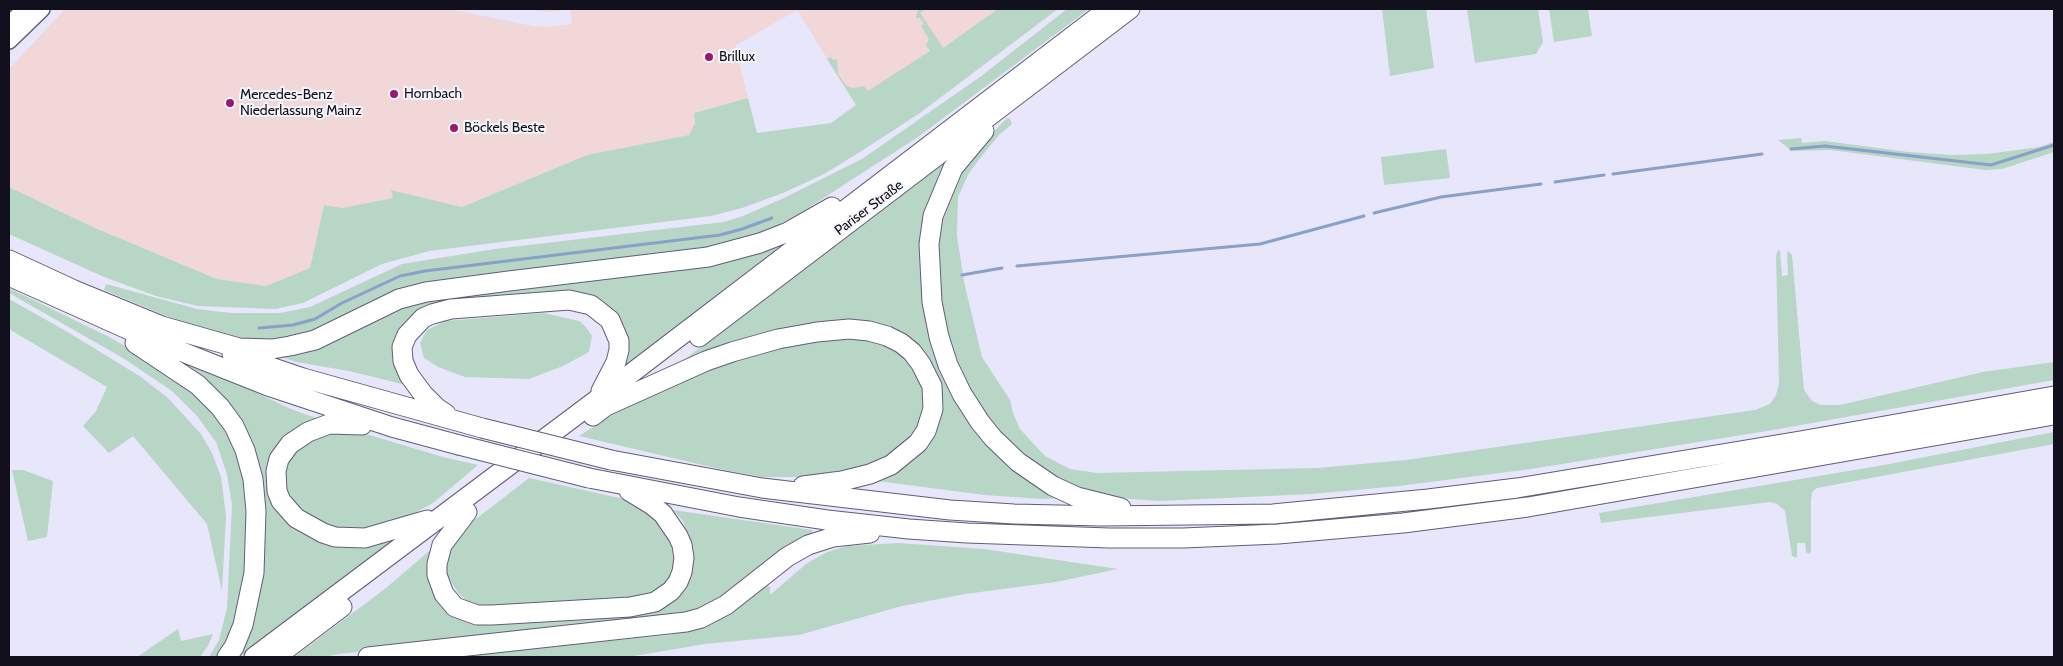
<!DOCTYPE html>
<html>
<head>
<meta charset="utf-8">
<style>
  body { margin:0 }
  #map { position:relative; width:2063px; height:666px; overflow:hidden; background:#e8e6fb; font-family:Cabin,sans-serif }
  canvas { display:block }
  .frame { position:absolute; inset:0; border:10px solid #12101c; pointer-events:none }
</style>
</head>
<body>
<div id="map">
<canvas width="2063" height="666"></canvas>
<div class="frame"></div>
</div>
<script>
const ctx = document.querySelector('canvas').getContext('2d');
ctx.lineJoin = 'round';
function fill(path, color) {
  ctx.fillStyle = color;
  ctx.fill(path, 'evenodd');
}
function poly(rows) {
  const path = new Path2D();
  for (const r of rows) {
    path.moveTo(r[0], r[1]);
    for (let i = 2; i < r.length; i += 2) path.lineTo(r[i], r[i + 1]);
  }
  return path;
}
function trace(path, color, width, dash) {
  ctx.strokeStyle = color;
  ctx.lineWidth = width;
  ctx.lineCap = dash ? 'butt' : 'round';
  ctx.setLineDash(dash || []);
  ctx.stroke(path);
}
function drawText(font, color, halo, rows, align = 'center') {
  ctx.font = font + ' Cabin,sans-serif';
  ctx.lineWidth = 4;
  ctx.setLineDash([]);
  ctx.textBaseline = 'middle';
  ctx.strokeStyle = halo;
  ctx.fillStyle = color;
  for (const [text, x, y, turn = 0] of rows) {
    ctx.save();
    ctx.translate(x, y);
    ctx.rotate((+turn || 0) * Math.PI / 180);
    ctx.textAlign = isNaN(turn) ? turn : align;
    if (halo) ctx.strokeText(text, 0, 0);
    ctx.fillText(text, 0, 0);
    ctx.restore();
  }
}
fill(poly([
  [65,9,450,9,533,26,546,27,572,24,570,9,549,12,521,9,998,9,963,35,856,105,797,10,735,46,748,98,694,113,695,123,690,135,587,155,462,207,392,190,393,198,342,208,324,205,310,268,266,286,217,279,95,228,9,187,9,69]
]), '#f2d7d9');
fill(poly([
  [918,9,925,9,920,13,943,48,998,9,1058,9,920,113,860,152,824,174,783,193,742,208,711,216,429,251,382,264,303,303,275,309,198,306,156,296,104,277,9,234,9,187,95,228,217,279,266,286,310,268,324,205,342,208,393,198,391,190,462,207,587,155,689,135,695,123,694,113,748,98,757,133,831,123,856,105,827,59,830,57,834,60,837,59,838,74,846,86,853,88,864,86,868,91,930,51,926,45,929,39,921,26,924,24,920,18,916,18],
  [1067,9,1089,9,918,137,805,210,767,231,711,248,494,276,294,340,246,343,186,324,104,290,106,284,197,309,231,313,280,313,310,307,402,264,495,249,724,222,743,216,786,197,862,159,980,77],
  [1382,9,1426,9,1434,68,1390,76],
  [1467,9,1538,9,1543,42,1536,54,1475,63],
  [1549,9,1588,9,1592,36,1554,42],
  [1007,118,1010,119,1012,124,999,135,981,157,969,173,958,197,957,236,964,282,982,357,1010,400,1013,413,1020,429,1045,456,1070,469,1097,473,1317,468,1406,460,1755,410,1770,404,1776,395,1779,383,1776,256,1778,250,1780,251,1782,276,1788,275,1787,254,1788,251,1792,255,1804,390,1812,401,1821,405,1840,405,1983,372,2054,362,2054,380,1773,430,1531,469,1399,486,1312,494,1159,501,1105,497,1061,483,1017,452,979,408,953,356,942,319,937,240,942,212,960,172,985,141],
  [1801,138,1802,143,1825,141,1908,152,1952,155,1987,154,2039,147,2054,142,2054,152,2002,169,1985,170,1831,150,1792,151,1778,140],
  [966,144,927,218,950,383,1062,498,1043,499,984,495,870,480,890,471,939,397,878,327,672,369],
  [1446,149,1450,178,1384,185,1381,157],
  [797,233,621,368,597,302,413,316,406,385,349,371,296,362,279,356,417,300],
  [9,288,109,337,148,359,187,385,227,426,248,487,245,594,221,657,209,657,219,640,227,608,232,505,227,474,216,442,197,416,172,391,123,358,9,293],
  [9,299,66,331,141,377,168,398,201,434,212,453,221,477,226,516,222,591,207,524,133,436,109,453,83,426,96,411,107,387,9,329],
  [544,313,579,321,585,326,592,336,589,352,563,366,529,379,465,377,438,367,424,358,420,343,427,330,445,321],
  [855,337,885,342,915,364,927,392,920,429,878,466,826,477,762,477,724,470,579,436,618,411,670,383,749,355,819,339],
  [170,356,216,374,291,409,322,420,274,458,299,526,399,536,240,657,234,657,244,639,256,466],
  [346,428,443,457,478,465,433,503,393,525,387,521,363,529,339,528,315,520,295,508,290,495,284,489,285,468,290,457,305,442],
  [2054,432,2054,444,1817,488,1812,492,1811,501,1811,552,1809,554,1806,552,1805,543,1797,543,1797,558,1792,556,1785,511,1777,504,1770,502,1601,523,1599,513,1884,465],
  [12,470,23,470,53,481,47,537,28,541],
  [529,478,642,503,662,519,680,564,666,587,639,600,481,607,467,601,458,593,446,573,446,564,450,547,462,531,472,522],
  [673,510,812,530,814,535,719,601,694,613,554,632,338,654,324,657,294,657,386,588,434,547,429,576,430,587,439,603,454,614,652,612,668,606,678,599,687,588,692,571,693,549,683,521],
  [898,543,984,549,1118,569,1056,582,965,594,902,606,799,635,705,644,628,657,446,657,669,635,688,631,763,585,770,587,770,595,806,564,827,552,847,546],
  [178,629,181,641,213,634,208,646,200,657,137,657]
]), '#b7d6c5');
trace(poly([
  [1791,149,1825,146,1991,165,2054,145],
  [1613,174,1762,154],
  [1555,182,1604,175],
  [1374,213,1441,197,1541,184],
  [1017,266,1260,244,1364,216],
  [962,275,1002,268],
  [259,328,293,325,315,319,342,303,400,276,425,271,720,235,742,229,772,218]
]), '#89a0c9', 3);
const secondary = poly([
  [9,24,25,9],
  [9,41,42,9]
]);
const highway = poly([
  [984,131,953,168,933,216,929,244,932,302,939,337,948,365,962,394,980,422,993,438,1018,462,1053,486,1077,497,1121,508],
  [9,260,74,290,169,329],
  [9,276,145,337,268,386,392,427,459,445],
  [158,325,239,348,272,349,290,346,315,340,399,299,426,292,509,281,708,257,760,243,788,232,832,207],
  [699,337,1130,9],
  [135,343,198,385,220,407,234,426,245,450,253,479,256,511,254,573,243,625,234,647,227,657],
  [232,354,303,378,482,428],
  [446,414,437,408,423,394,409,375,403,361,402,347,407,335,423,318,432,314,451,309,569,300,591,305,610,320,619,341,619,350,616,362,601,391],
  [593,416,606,406,706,361,732,352,778,339,817,332,849,329,869,331,887,336,901,343,912,352,921,364,932,386,933,409,926,431,918,443,891,465,870,474,842,481,803,486],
  [362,425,329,424,308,432,290,444,279,459,276,471,277,491,281,501,296,518,323,533,335,537,365,538,427,520],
  [611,460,762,488,950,510,1014,514,1102,516,1273,514,1428,499,1517,488,1800,441,2054,396],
  [589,478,739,507,827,520,909,529,967,533,1109,538,1183,538,1278,534,1403,523,1528,507,2054,415],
  [467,512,442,545,437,564,437,575,444,594,455,607,477,615,492,615,630,607,655,602,671,591,678,582,682,572,684,558,682,545,678,536,663,514,652,505,629,491],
  [254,657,595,401,1108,9],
  [276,657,342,607],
  [368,657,686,622,701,618,726,605,787,557,808,545,833,537,870,533]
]);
trace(secondary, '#615d7b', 18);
trace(highway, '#615d7b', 21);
trace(secondary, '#fff', 15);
trace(highway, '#fff', 19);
const highwayBridge = poly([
  [482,428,611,460],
  [459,445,589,478]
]);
trace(highwayBridge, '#615d7b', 21, []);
trace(highwayBridge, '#fff', 19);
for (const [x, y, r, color] of [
  [709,57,5,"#9a196e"],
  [394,94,5,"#9a196e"],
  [230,103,5,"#9a196e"],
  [454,128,5,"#9a196e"]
]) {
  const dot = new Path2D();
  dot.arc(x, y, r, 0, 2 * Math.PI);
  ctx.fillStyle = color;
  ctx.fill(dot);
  trace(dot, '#f5f5fc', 2);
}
drawText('14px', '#12101c', '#f5f5fc', [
  ["Brillux",719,57],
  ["Hornbach",404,94],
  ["Mercedes-Benz",240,95],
  ["Niederlassung Mainz",240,111],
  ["Böckels Beste",464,128]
], 'left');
drawText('14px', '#12101c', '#f5f5fc', [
  ["Pariser Straße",869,208,-37]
]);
</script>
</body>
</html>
